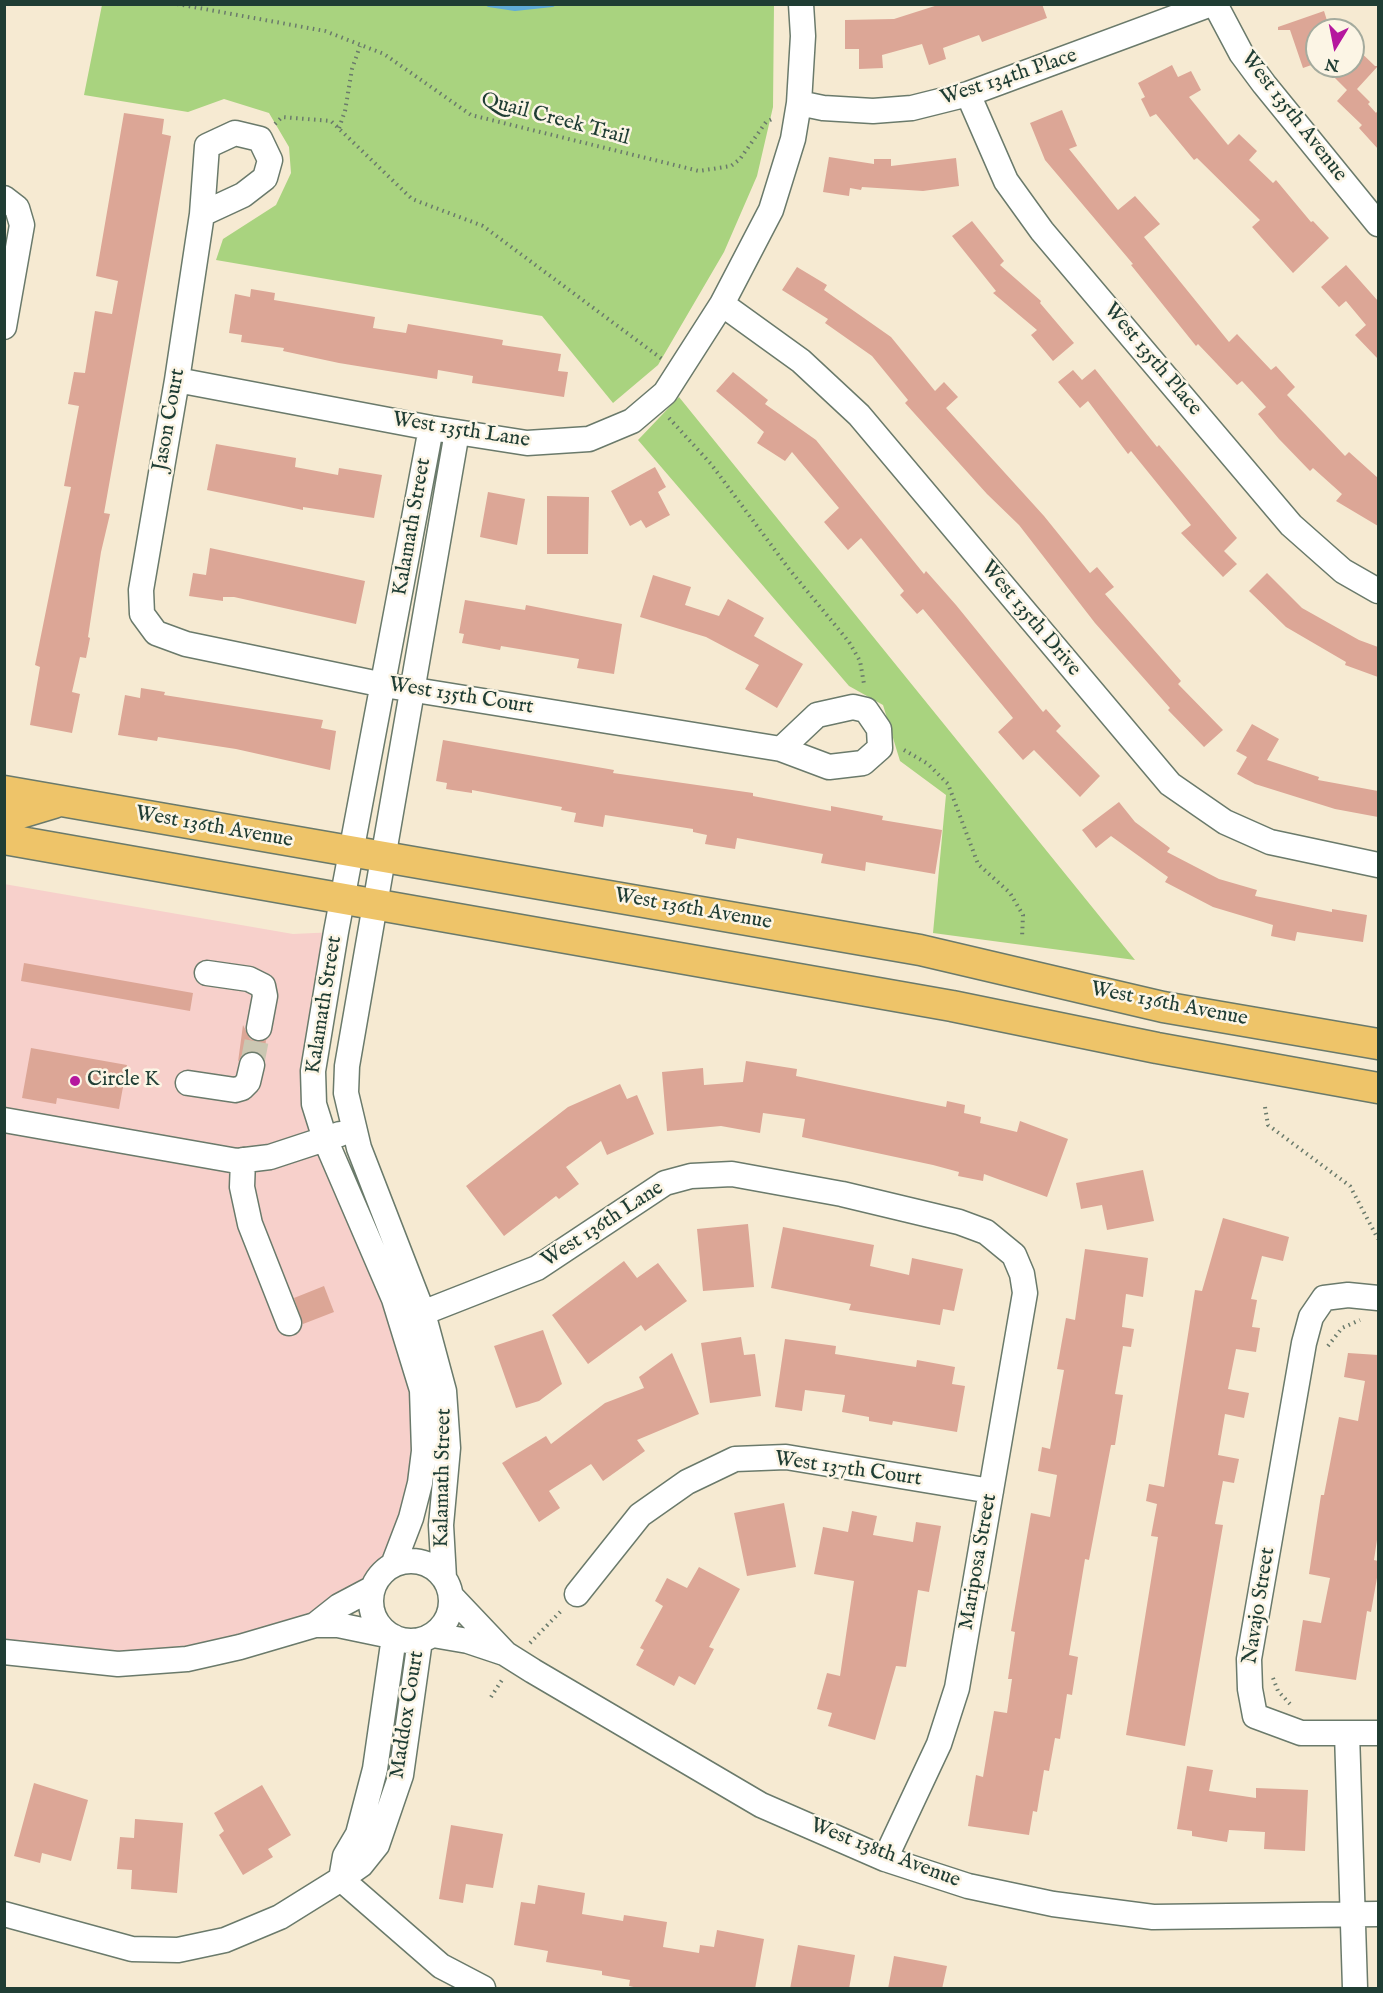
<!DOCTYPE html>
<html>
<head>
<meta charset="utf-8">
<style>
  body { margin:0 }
  #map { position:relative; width:1383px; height:1993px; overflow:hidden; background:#f6ead2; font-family:"IM FELL English",serif }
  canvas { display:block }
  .frame { position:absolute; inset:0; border:6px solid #1f3d34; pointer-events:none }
  .north { position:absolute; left:1305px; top:18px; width:60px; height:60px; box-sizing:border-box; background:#fcf5e5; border:2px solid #a4ab9e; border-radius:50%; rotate:190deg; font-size:16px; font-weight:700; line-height:24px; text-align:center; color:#1f3d34 }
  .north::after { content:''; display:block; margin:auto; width:21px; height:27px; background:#b5179e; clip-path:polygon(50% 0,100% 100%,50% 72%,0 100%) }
</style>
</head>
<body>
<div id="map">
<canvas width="1383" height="1993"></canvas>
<div class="frame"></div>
<div class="north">N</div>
</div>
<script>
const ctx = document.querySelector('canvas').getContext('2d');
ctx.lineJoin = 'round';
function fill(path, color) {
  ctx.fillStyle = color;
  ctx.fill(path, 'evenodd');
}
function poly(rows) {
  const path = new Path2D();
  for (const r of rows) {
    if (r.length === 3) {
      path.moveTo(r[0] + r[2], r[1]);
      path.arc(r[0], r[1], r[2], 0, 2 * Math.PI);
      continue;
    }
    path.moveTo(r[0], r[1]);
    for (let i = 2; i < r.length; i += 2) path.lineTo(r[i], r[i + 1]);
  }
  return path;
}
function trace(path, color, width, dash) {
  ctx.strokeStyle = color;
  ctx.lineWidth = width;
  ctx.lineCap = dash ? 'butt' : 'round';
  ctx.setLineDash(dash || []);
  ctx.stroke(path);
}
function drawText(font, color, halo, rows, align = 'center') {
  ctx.font = font + ' "IM FELL English",serif';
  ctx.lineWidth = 5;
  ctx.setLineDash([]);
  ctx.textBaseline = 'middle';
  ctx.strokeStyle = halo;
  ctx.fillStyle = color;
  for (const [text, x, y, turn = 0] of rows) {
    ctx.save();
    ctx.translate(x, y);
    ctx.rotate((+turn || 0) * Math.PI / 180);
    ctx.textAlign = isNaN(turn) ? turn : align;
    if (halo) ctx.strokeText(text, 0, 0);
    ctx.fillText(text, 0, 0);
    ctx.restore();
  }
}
fill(poly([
  [4,884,293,934,336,932,313,1071,402,1321,424,1451,393,1565,375,1582,339,1606,186,1659,5,1652]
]), '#f7d0cb');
fill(poly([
  [102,5,774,5,773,107,757,176,724,252,658,365,613,403,542,316,216,260,223,239,276,205,291,173,289,147,269,113,224,99,188,112,84,95],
  [679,397,1135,960,933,933,946,795,900,761,883,705,849,686,638,440]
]), '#a9d37f');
trace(poly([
  [489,4,515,8,552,4]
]), '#60acd8', 6);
fill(poly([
  [941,4,1042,4,1047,18,982,42,979,35,943,48,946,59,929,65,922,44,882,55,883,68,859,69,859,49,845,49,845,20,894,19],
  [1324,11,1330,30,1317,30,1317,63,1303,68,1290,30,1278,30,1278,27],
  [1353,45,1375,66,1378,66,1357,89,1370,102,1368,104,1376,113,1378,110,1378,149,1359,128,1362,125,1337,101,1347,90,1333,76,1343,66,1353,66],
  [1172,65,1178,77,1191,71,1201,90,1189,97,1228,145,1239,134,1257,151,1249,160,1273,183,1276,180,1311,222,1313,221,1329,238,1293,273,1252,227,1260,220,1197,158,1194,160,1156,114,1150,117,1141,99,1145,97,1138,83],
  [1062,110,1077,146,1069,149,1118,210,1135,196,1160,224,1144,237,1229,342,1237,334,1271,370,1276,366,1295,387,1287,395,1345,456,1349,452,1378,478,1378,526,1336,501,1342,494,1313,468,1310,471,1279,439,1258,414,1266,407,1242,381,1237,385,1198,344,1196,346,1131,265,1133,264,1045,160,1030,123],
  [124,113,164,119,162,134,171,136,104,513,110,514,101,552,88,637,90,638,86,658,80,657,72,692,80,694,72,733,30,725,40,667,35,665,71,487,64,486,79,406,68,404,74,372,85,373,95,311,112,314,118,281,96,276],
  [829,157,874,164,874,159,891,159,891,166,956,158,959,186,923,191,862,187,861,190,850,188,849,196,823,192],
  [972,221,1004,261,1000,265,1041,301,1040,303,1074,343,1053,361,1031,335,1037,330,993,293,996,291,952,236],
  [1346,265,1378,301,1378,359,1355,335,1366,325,1346,301,1339,307,1321,287],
  [797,267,827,285,824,290,891,337,935,391,944,382,958,397,946,408,1044,516,1090,573,1097,567,1114,587,1105,594,1181,681,1178,684,1223,730,1204,747,1168,710,1170,708,1095,623,1019,525,987,494,905,403,908,400,872,356,825,323,828,319,782,290],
  [251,289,275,293,274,300,375,317,373,328,406,333,408,324,503,340,502,345,561,354,558,371,568,372,564,397,472,383,473,376,438,370,437,379,339,363,283,351,284,348,241,342,242,335,229,333,235,294,250,297],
  [1095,369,1157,447,1159,445,1237,538,1224,551,1237,564,1223,577,1181,533,1191,525,1131,451,1128,454,1088,401,1080,408,1058,382,1073,370,1082,380],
  [733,372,768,400,765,404,816,440,924,574,926,571,956,605,1043,712,1046,709,1061,726,1056,731,1100,776,1080,797,1034,750,1023,760,998,732,1013,718,923,609,917,614,900,595,904,591,861,538,848,550,824,522,839,508,792,452,785,461,757,443,764,432,716,391],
  [216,444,296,458,295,467,338,475,339,468,382,475,374,518,303,507,303,510,207,490],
  [655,467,666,487,658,492,670,515,646,528,641,520,630,526,611,491],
  [488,492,525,499,517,545,480,537],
  [547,496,589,497,588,554,547,554],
  [210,548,365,581,356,624,234,597,223,597,223,601,189,596,193,573,206,575],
  [1267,573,1302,608,1359,640,1378,647,1378,677,1345,665,1346,662,1286,627,1249,591],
  [653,575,691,587,685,605,719,616,728,599,764,618,754,636,803,664,777,708,745,689,759,665,706,637,640,617],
  [465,600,525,610,526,605,622,624,614,674,577,668,579,659,501,646,500,650,462,643,464,634,459,633],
  [141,688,165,692,164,695,323,720,321,728,336,731,330,770,236,749,158,737,157,741,118,735,125,695,140,698],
  [1252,724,1279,739,1267,760,1319,777,1318,780,1378,791,1378,817,1335,809,1255,784,1237,774,1247,757,1236,751],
  [443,740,614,770,613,773,753,793,753,796,831,811,831,806,883,816,882,820,942,830,935,874,866,862,865,871,821,863,823,854,737,838,735,849,705,844,707,835,693,832,693,829,605,815,603,827,574,822,576,813,561,810,562,807,472,790,472,793,446,789,447,783,436,781],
  [1119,802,1135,822,1170,848,1167,852,1219,879,1257,890,1255,896,1332,912,1332,909,1367,915,1363,942,1297,932,1295,941,1271,936,1273,925,1213,907,1165,882,1168,877,1111,836,1096,848,1082,830],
  [24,963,193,993,190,1011,21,981],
  [243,1025,250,1039,257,1042,266,1040,264,1058,256,1051,248,1051,242,1055,238,1062],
  [31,1048,127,1065,119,1109,57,1098,56,1104,22,1098],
  [746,1061,797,1069,796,1076,946,1107,947,1101,965,1105,964,1113,981,1117,980,1123,1017,1132,1020,1121,1068,1139,1047,1197,984,1174,983,1181,958,1176,959,1172,933,1165,802,1137,805,1119,763,1113,760,1133,721,1126,667,1131,662,1072,703,1068,704,1085,743,1082],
  [620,1084,627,1099,637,1095,654,1134,607,1155,601,1141,566,1167,579,1184,559,1199,556,1196,504,1236,466,1186,568,1107],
  [1143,1170,1154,1221,1107,1230,1102,1205,1081,1209,1076,1183],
  [1223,1218,1289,1237,1283,1261,1262,1256,1251,1299,1257,1300,1252,1327,1260,1328,1256,1352,1236,1349,1228,1389,1249,1393,1244,1418,1225,1414,1218,1455,1239,1459,1234,1483,1223,1481,1215,1524,1223,1525,1185,1746,1126,1735,1158,1537,1151,1536,1157,1504,1146,1501,1149,1484,1164,1487,1195,1290,1202,1291],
  [748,1224,754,1287,703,1291,697,1229],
  [783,1227,874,1245,870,1266,909,1275,912,1258,963,1269,954,1311,943,1309,940,1325,849,1310,851,1304,771,1288],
  [1085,1249,1148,1258,1143,1297,1126,1294,1122,1327,1134,1329,1131,1347,1123,1346,1115,1394,1123,1395,1115,1445,1111,1445,1089,1560,1085,1559,1069,1655,1078,1657,1072,1695,1067,1694,1060,1739,1055,1738,1049,1771,1044,1770,1037,1812,1033,1811,1029,1835,968,1826,976,1775,983,1777,994,1711,1007,1713,1012,1679,1008,1679,1015,1632,1011,1631,1031,1513,1050,1517,1057,1475,1038,1471,1042,1447,1050,1449,1064,1370,1057,1369,1066,1318,1075,1320],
  [624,1261,637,1278,658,1263,687,1301,645,1331,641,1325,588,1364,552,1315],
  [324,1286,334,1312,303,1324,294,1298],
  [543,1330,562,1384,539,1401,516,1408,494,1346],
  [741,1337,744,1355,755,1354,761,1396,710,1403,701,1343],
  [785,1339,836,1346,835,1354,916,1367,917,1360,955,1367,952,1384,965,1386,957,1432,893,1421,892,1425,869,1421,869,1417,842,1412,845,1395,805,1390,802,1411,775,1407],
  [672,1353,699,1414,637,1440,645,1451,603,1481,591,1464,549,1491,560,1508,539,1522,502,1463,546,1436,551,1444,605,1403,644,1388,639,1377],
  [1348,1353,1378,1355,1378,1533,1374,1560,1378,1561,1378,1572,1371,1612,1367,1611,1356,1680,1295,1671,1303,1620,1321,1623,1330,1578,1309,1574,1321,1495,1324,1495,1339,1417,1358,1421,1365,1381,1344,1377],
  [784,1503,796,1567,747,1576,734,1513],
  [852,1511,877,1516,873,1535,913,1542,916,1522,941,1526,929,1592,918,1590,906,1667,896,1666,875,1740,828,1726,832,1713,817,1709,827,1673,840,1676,854,1581,814,1574,823,1527,848,1532],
  [699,1567,740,1589,709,1647,714,1649,695,1685,679,1676,674,1686,636,1665,644,1650,640,1648,663,1606,655,1601,667,1578,687,1588],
  [1187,1766,1213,1770,1209,1791,1256,1798,1256,1788,1308,1790,1305,1851,1264,1849,1265,1832,1229,1830,1227,1842,1192,1836,1192,1831,1177,1829],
  [34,1783,88,1800,71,1861,42,1853,40,1863,14,1856],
  [262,1785,291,1835,268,1849,273,1857,243,1875,219,1835,224,1831,214,1813],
  [135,1819,183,1823,177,1893,131,1889,132,1870,117,1869,120,1837,134,1838],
  [451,1825,503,1834,493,1888,466,1884,463,1903,439,1899],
  [538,1885,585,1893,582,1914,623,1921,624,1915,667,1922,663,1947,699,1953,700,1945,714,1947,717,1930,764,1939,755,1989,643,1989,629,1986,630,1980,602,1975,602,1971,546,1962,548,1951,514,1945,521,1902,535,1904],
  [798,1945,855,1955,849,1989,790,1989],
  [894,1956,947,1966,942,1989,888,1989]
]), '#dca696');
trace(poly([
  [252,1065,259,1028]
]), '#cbc7b2', 24, [24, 12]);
const minor = poly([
  [1215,4,1241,53,1264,84,1378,224],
  [968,94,1006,181,1042,231,1291,525,1343,571,1378,591],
  [799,103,823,108,873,111,912,108,968,94,1211,4],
  [4,198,17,208,22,225,4,327],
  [202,214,207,146,235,133,260,139,270,160,265,178,243,195,202,214,177,380,141,590,142,614,156,633,186,644,384,685,781,749,829,767,863,763,880,748,879,729,866,710,853,707,817,715,781,749],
  [722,304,801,361,859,415,1170,784,1225,822,1270,842,1378,865],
  [177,380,431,428,527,443,589,439,632,421,665,393,722,304,771,210,793,139,799,103,803,36,801,4],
  [207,973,249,979,263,986,265,996,259,1028],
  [188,1083,235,1090,242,1088,248,1082,252,1065],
  [4,1120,237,1161,270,1157,340,1134],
  [243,1160,242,1187,250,1224,289,1323],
  [402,1321,537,1268,665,1183,691,1176,732,1174,842,1194,959,1222,986,1232,1014,1255,1022,1274,1025,1293,957,1688,939,1744,885,1859],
  [411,1601,40],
  [393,1565,411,1518,420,1483,424,1451,422,1390,394,1299,325,1139,314,1104,313,1071,336,932,431,428],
  [444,1578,441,1525,448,1448,444,1391,423,1313,359,1148,346,1093,347,1066,457,432],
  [577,1594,640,1515,687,1482,735,1459,786,1457,991,1491],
  [451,1596,506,1654,533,1671,761,1805,885,1859,968,1886,1053,1904,1153,1917,1378,1914],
  [315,1625,339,1606,373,1588],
  [433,1635,468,1641,504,1653],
  [4,1652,118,1664,187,1659,240,1647,315,1625,338,1625,391,1636],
  [1347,1733,1378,1733],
  [341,1879,345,1856,358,1834,375,1769,394,1637],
  [341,1879,441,1966,483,1988],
  [4,1914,132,1949,178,1950,225,1940,280,1917,341,1879,361,1865,377,1845,401,1775,420,1640],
  [1355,1988,1347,1733,1301,1733,1255,1716,1250,1689,1249,1659,1304,1343,1311,1317,1324,1298,1348,1295,1378,1298]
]);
const major = poly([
  [4,791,920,950,1163,1007,1378,1044],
  [4,818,54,803],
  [4,839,952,1006,1157,1048,1378,1088]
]);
trace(minor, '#6a7a6b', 27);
trace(major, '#6a7a6b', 33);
trace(poly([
  [177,4,325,31,384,54,471,115,699,171,731,166,740,159,766,122,774,118],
  [275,124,282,117,331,121,412,199,483,226,662,359],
  [339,128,345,111,352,69,360,46],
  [669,418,711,464,789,569,849,642,860,661,864,684],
  [904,750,928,764,948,784,978,864,1010,893,1023,915,1022,938],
  [1265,1107,1268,1125,1350,1186,1378,1239],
  [1328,1346,1342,1328,1360,1320],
  [530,1643,562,1610],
  [1273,1678,1278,1691,1290,1704],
  [491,1697,504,1677]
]), '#6a7a6b', 4, [1.5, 4.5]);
trace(minor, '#fff', 24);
trace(major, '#eec469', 30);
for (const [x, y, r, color] of [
  [75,1081,6,"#b5179e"]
]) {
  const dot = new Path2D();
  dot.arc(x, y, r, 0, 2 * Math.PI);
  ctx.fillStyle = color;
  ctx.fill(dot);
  trace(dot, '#fcf5e5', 2);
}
drawText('21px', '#1f3d34', '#fcf5e5', [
  ["West 134th Place",1009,78,-18],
  ["West 135th Avenue",1293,117,52],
  ["Quail Creek Trail",555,120,15],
  ["West 135th Place",1152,360,50],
  ["Jason Court",170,420,-80],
  ["West 135th Lane",461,431,9],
  ["Kalamath Street",413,527,-80],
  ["West 135th Drive",1030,619,50],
  ["West 135th Court",461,697,9],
  ["West 136th Avenue",214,828,10],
  ["West 136th Avenue",693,910,10],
  ["Kalamath Street",325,1005,-81],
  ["West 136th Avenue",1169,1005,11],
  ["West 136th Lane",603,1225,-33],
  ["West 137th Court",848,1470,8],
  ["Kalamath Street",444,1478,-89],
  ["Mariposa Street",979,1562,-80],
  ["Navajo Street",1260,1606,-81],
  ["Maddox Court",408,1715,-81],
  ["West 138th Avenue",885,1854,21]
]);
drawText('21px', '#1f3d34', '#fcf5e5', [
  ["Circle K",87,1081]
], 'left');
</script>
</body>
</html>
